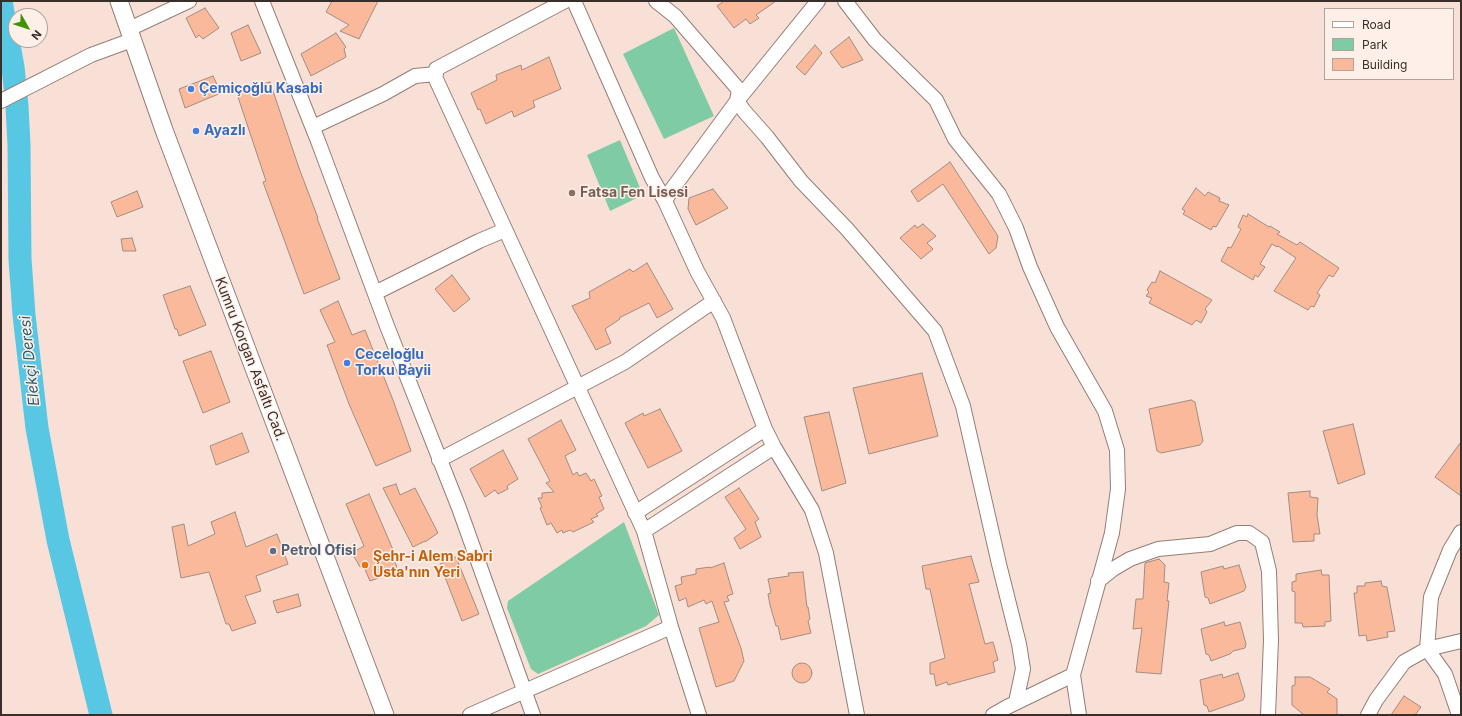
<!DOCTYPE html>
<html>
<head>
<meta charset="utf-8">
<style>
  body { margin:0 }
  #map { position:relative; width:1462px; height:716px; overflow:hidden; background:#f8e0d6; font-family:Inter,sans-serif }
  canvas { display:block }
  .frame { position:absolute; inset:0; border:2px solid #382f2b; pointer-events:none }
  .legend { position:absolute; left:1324px; top:8px; width:130px; height:72px; box-sizing:border-box; background:#fef0e9; border:1px solid #afa39d; margin:0; padding:5px 7px; list-style:none; font-size:12px; color:#382f2b }
  .legend li { display:flex; align-items:center; gap:8px; height:20px }
  .legend b { width:20px; border:1px solid #afa39d }
  .north { position:absolute; left:8px; top:8px; width:40px; height:40px; box-sizing:border-box; background:#fef0e9; border:1px solid #afa39d; border-radius:50%; rotate:129deg; font-size:11px; font-weight:700; line-height:16px; text-align:center; color:#382f2b }
  .north::after { content:''; display:block; margin:auto; width:14px; height:18px; background:#3f9400; clip-path:polygon(50% 0,100% 100%,50% 72%,0 100%) }
</style>
</head>
<body>
<div id="map">
<canvas width="1462" height="716"></canvas>
<div class="frame"></div>
<ul class="legend">
<li><b style="height:5px;background:#fff"></b>Road</li>
<li><b style="height:11px;background:#7ecba5"></b>Park</li>
<li><b style="height:11px;background:#fbb99b"></b>Building</li>
</ul>
<div class="north">N</div>
</div>
<script>
const ctx = document.querySelector('canvas').getContext('2d');
ctx.lineJoin = 'round';
function fill(path, color) {
  ctx.fillStyle = color;
  ctx.fill(path, 'evenodd');
}
function poly(rows) {
  const path = new Path2D();
  for (const r of rows) {
    if (r.length === 3) {
      path.moveTo(r[0] + r[2], r[1]);
      path.arc(r[0], r[1], r[2], 0, 2 * Math.PI);
      continue;
    }
    path.moveTo(r[0], r[1]);
    for (let i = 2; i < r.length; i += 2) path.lineTo(r[i], r[i + 1]);
  }
  return path;
}
function trace(path, color, width, dash) {
  ctx.strokeStyle = color;
  ctx.lineWidth = width;
  ctx.lineCap = dash ? 'butt' : 'round';
  ctx.setLineDash(dash || []);
  ctx.stroke(path);
}
function drawText(font, color, halo, rows, align = 'center') {
  ctx.font = font + ' Inter,sans-serif';
  ctx.lineWidth = 3;
  ctx.setLineDash([]);
  ctx.textBaseline = 'middle';
  ctx.strokeStyle = halo;
  ctx.fillStyle = color;
  for (const [text, x, y, turn = 0] of rows) {
    ctx.save();
    ctx.translate(x, y);
    ctx.rotate((+turn || 0) * Math.PI / 180);
    ctx.textAlign = isNaN(turn) ? turn : align;
    if (halo) ctx.strokeText(text, 0, 0);
    ctx.fillText(text, 0, 0);
    ctx.restore();
  }
}
fill(poly([
  [674,28,714,116,664,139,623,54],
  [620,140,643,195,610,211,587,155],
  [624,522,659,615,646,626,538,674,531,669,507,608,508,601]
]), '#7ecba5');
trace(poly([
  [1,1,13,67,17,106,19,145,20,259,24,315,37,428,58,540,101,715]
]), '#57c7e3', 23);
const building = poly([
  [332,1,378,1,359,39,340,31,349,25,326,12,332,1],
  [724,1,776,1,756,15,759,18,750,24,746,19,734,28,717,6,724,1],
  [205,8,219,28,203,39,199,35,196,38,186,18,205,8],
  [248,25,261,53,241,61,231,33,248,25],
  [336,33,346,47,344,49,346,57,311,76,301,54,336,33],
  [849,37,863,60,842,68,830,52,849,37],
  [815,45,822,53,805,75,796,67,815,45],
  [549,57,561,89,533,101,535,107,514,117,512,111,486,124,480,109,478,110,471,93,497,80,496,75,521,65,522,70,549,57],
  [213,76,221,93,185,108,179,89,213,76],
  [270,82,299,168,318,218,317,218,340,279,304,294,263,182,266,181,236,91,270,82],
  [950,162,998,236,996,248,989,254,943,184,918,202,911,191,950,162],
  [1196,188,1205,196,1208,192,1220,198,1219,201,1229,205,1216,227,1213,226,1211,230,1183,214,1185,211,1182,209,1196,188],
  [713,189,728,208,696,225,688,209,689,198,713,189],
  [137,191,143,207,117,217,111,202,137,191],
  [1248,214,1269,227,1270,226,1280,232,1277,234,1297,245,1300,242,1339,268,1333,277,1329,275,1317,293,1320,295,1314,307,1311,306,1308,310,1274,291,1296,258,1278,246,1277,247,1272,244,1260,264,1265,267,1258,277,1255,275,1253,280,1221,261,1228,247,1231,248,1241,229,1238,227,1243,215,1247,217,1248,214],
  [923,224,936,236,927,243,933,249,921,259,900,238,915,225,917,228,923,224],
  [132,238,136,251,123,251,121,239,132,238],
  [647,263,673,309,657,318,649,303,619,318,620,319,605,329,611,343,596,350,572,306,590,298,589,292,630,269,633,272,647,263],
  [1160,271,1212,300,1205,309,1207,312,1201,323,1196,320,1192,325,1149,303,1152,298,1146,296,1149,292,1147,290,1152,282,1155,283,1160,271],
  [452,275,470,299,454,312,435,289,452,275],
  [190,286,206,325,179,336,177,329,175,329,163,295,190,286],
  [338,301,352,335,365,330,393,400,411,451,376,466,349,404,327,345,335,342,320,310,338,301],
  [211,351,230,402,203,413,183,361,211,351],
  [922,373,938,436,869,454,853,388,922,373],
  [1191,400,1195,402,1203,441,1200,445,1161,453,1157,451,1149,409,1191,400],
  [660,409,682,451,648,468,625,423,643,413,644,416,660,409],
  [829,412,846,483,822,491,804,417,829,412],
  [561,420,576,450,565,456,573,475,577,472,579,476,586,473,591,481,594,479,602,496,599,497,604,509,596,514,598,516,591,519,594,522,573,532,570,530,563,533,562,530,557,533,551,523,547,525,540,508,542,507,538,498,542,498,542,493,554,492,546,483,550,481,528,439,561,420],
  [1353,424,1365,474,1338,484,1323,431,1353,424],
  [242,433,249,452,216,465,210,446,242,433],
  [1461,442,1461,496,1435,477,1461,442],
  [503,450,518,479,507,486,508,489,498,494,495,490,485,497,470,469,503,450],
  [396,484,400,495,415,488,438,533,425,542,425,541,413,547,383,488,396,484],
  [739,488,759,519,755,522,761,537,740,549,734,538,746,529,725,497,739,488],
  [1310,491,1310,497,1318,498,1317,515,1320,534,1314,534,1314,541,1293,542,1288,493,1310,491],
  [369,494,394,552,391,552,397,567,388,570,390,574,370,581,363,565,360,567,352,553,364,546,346,504,369,494],
  [235,512,246,547,277,534,288,564,256,576,261,591,245,596,256,623,232,631,229,624,226,624,209,572,181,578,172,527,184,524,188,546,215,534,211,522,235,512],
  [971,556,979,582,969,584,985,644,993,642,998,660,993,662,995,672,948,685,947,682,936,686,934,674,930,674,930,663,945,658,930,589,926,589,922,566,971,556],
  [456,557,479,614,462,621,440,564,456,557],
  [1159,559,1165,565,1164,582,1169,583,1167,601,1169,601,1161,674,1136,672,1142,628,1133,629,1136,599,1143,599,1145,563,1159,559],
  [724,563,733,594,727,596,729,601,724,602,741,648,744,661,734,681,716,687,699,628,719,622,712,601,706,604,704,600,688,607,686,598,679,601,675,586,682,584,681,577,696,574,696,569,710,567,710,568,724,563],
  [1239,565,1246,587,1244,591,1210,604,1208,598,1205,597,1201,572,1223,566,1224,569,1239,565],
  [1321,570,1322,575,1329,575,1331,621,1325,622,1325,626,1303,627,1302,623,1295,623,1295,592,1292,591,1292,582,1296,581,1296,574,1321,570],
  [803,572,807,607,808,607,810,619,808,621,811,633,781,640,778,626,776,626,770,605,768,594,771,593,768,579,789,576,788,573,803,572],
  [1381,581,1382,586,1387,587,1395,631,1387,632,1388,637,1367,641,1366,635,1359,636,1354,593,1357,593,1357,586,1365,586,1365,583,1381,581],
  [298,594,301,606,277,613,273,601,298,594],
  [1224,622,1225,626,1240,622,1246,644,1245,648,1233,651,1230,654,1211,661,1209,655,1206,654,1201,629,1224,622],
  [802,673,10],
  [1238,673,1245,696,1243,700,1209,712,1207,706,1204,705,1200,680,1222,674,1223,678,1238,673],
  [1295,677,1310,677,1330,689,1327,692,1337,699,1337,715,1304,715,1292,705,1292,686,1295,685,1295,677],
  [1404,696,1421,707,1415,715,1391,715,1404,696]
]);
fill(building, '#fbb99b');
trace(building, '#a28c82', 1);
const minor = poly([
  [262,1,318,141,387,326,459,508,533,715],
  [565,1,436,69,435,77,644,531,671,627,699,715],
  [574,1,652,178,665,201,697,271,723,318,765,429,774,447,812,510,826,553,857,715],
  [656,1,675,16,739,90,737,101,744,111,767,137,801,181,847,229,935,331,963,406,999,564,1019,644,1023,669,1016,702],
  [845,1,875,40,936,100,955,139,999,194,1016,228,1030,267,1057,327,1105,411,1117,450,1118,489,1112,533,1073,675,1079,715],
  [129,29,189,1],
  [1,101,91,55,132,40],
  [313,127,383,94,415,76,436,74],
  [665,201,670,192,737,101,818,1],
  [375,293,479,241,505,230],
  [439,460,625,362,714,301],
  [635,513,765,429],
  [644,531,774,447],
  [1098,581,1113,569,1130,559,1158,549,1210,544,1237,533,1249,533,1262,542,1269,571,1271,640,1268,715],
  [470,715,671,627],
  [993,715,1007,707,1073,675],
  [1368,715,1376,700,1404,662,1427,649,1461,641],
  [1459,715,1445,674,1427,649,1431,597,1450,550,1461,532]
]);
const major = poly([
  [119,1,164,130,385,715]
]);
trace(minor, '#947e75', 16);
trace(major, '#947e75', 19);
trace(minor, '#fff', 14);
trace(major, '#fff', 17);
for (const [x, y, r, color] of [
  [191,89,4,"#3f7fe0"],
  [196,131,4,"#3f7fe0"],
  [572,193,4,"#8d6e63"],
  [347,363,4,"#3f7fe0"],
  [273,551,4,"#5c6f8a"],
  [365,565,4,"#e8710a"]
]) {
  const dot = new Path2D();
  dot.arc(x, y, r, 0, 2 * Math.PI);
  ctx.fillStyle = color;
  ctx.fill(dot);
  trace(dot, '#fef0e9', 1.5);
}
drawText('bold 14px', '#366cbe', '#fef0e9', [
  ["Çemiçoğlu Kasabi",199,89],
  ["Ayazlı",204,131],
  ["Ceceloğlu",355,355],
  ["Torku Bayii",355,371]
], 'left');
drawText('bold 14px', '#785e54', '#fef0e9', [
  ["Fatsa Fen Lisesi",580,193]
], 'left');
drawText('14px', '#382f2b', '#fef0e9', [
  ["Kumru Korgan Asfaltı Cad.",250,359,69]
]);
drawText('bold 14px', '#4e5e75', '#fef0e9', [
  ["Petrol Ofisi",281,551]
], 'left');
drawText('bold 14px', '#c56008', '#fef0e9', [
  ["Şehr-i Alem Sabri",373,557],
  ["Usta'nın Yeri",373,573]
], 'left');
drawText('italic 15px', '#2d5d69', '#fef0e9', [
  ["Elekçi Deresi",30,361,-96]
]);
</script>
</body>
</html>
